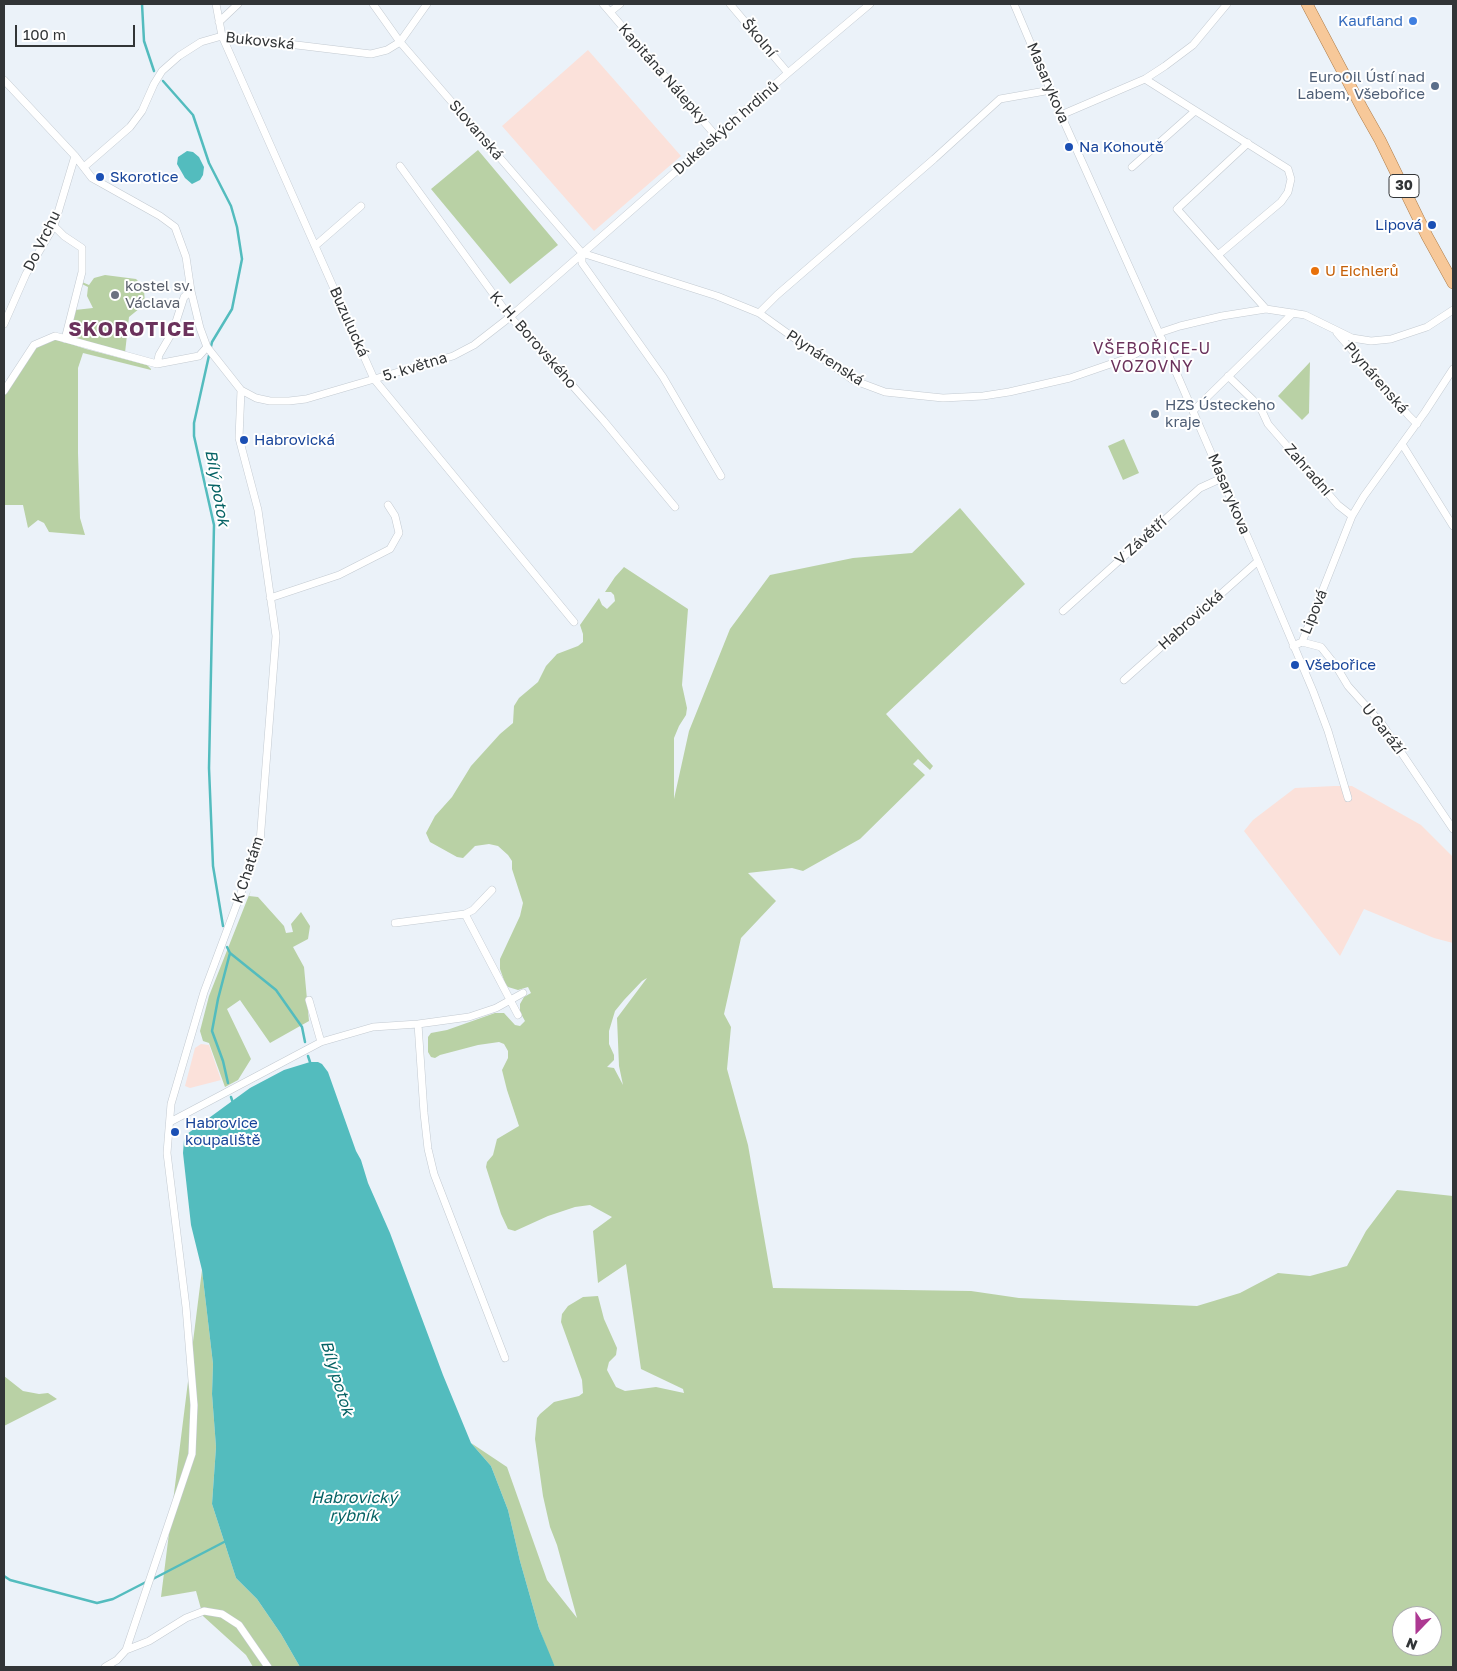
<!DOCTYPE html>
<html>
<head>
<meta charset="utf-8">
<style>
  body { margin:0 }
  #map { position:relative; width:1457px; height:1671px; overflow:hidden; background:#ebf2f9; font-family:"Golos Text",sans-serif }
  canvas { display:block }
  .frame { position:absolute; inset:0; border:5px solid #323537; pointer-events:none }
  .north { position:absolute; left:1392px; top:1606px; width:50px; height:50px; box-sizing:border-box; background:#fff; border:1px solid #adaeaf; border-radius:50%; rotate:202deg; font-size:14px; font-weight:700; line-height:20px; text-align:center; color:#323537 }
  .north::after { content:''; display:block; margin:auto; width:18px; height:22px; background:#ad3992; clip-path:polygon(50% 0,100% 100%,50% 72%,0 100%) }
  .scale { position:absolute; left:15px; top:25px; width:120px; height:22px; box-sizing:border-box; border:2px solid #323537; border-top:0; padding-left:6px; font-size:15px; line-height:18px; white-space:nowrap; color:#323537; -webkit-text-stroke:4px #fff; paint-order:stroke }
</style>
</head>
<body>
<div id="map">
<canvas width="1457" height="1671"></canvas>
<div class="frame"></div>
<div class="north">N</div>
<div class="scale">100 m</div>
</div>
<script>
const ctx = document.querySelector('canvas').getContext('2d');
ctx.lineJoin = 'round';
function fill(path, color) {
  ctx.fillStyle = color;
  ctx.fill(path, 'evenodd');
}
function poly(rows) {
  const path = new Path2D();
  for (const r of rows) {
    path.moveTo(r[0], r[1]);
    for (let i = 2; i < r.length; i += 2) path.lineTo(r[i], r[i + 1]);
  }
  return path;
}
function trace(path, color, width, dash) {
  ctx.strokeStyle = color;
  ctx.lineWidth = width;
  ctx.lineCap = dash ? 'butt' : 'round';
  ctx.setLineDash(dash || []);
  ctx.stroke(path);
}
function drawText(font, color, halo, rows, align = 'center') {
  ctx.font = font + ' "Golos Text",sans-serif';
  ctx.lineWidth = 4;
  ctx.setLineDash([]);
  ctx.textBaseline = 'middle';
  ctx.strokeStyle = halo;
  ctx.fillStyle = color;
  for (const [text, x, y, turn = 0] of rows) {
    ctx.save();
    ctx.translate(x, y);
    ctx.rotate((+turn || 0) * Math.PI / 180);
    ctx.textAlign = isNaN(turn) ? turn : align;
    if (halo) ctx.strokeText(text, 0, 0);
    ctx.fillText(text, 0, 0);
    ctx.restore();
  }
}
fill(poly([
  [588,50,681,156,594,231,502,126],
  [1334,786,1352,786,1421,825,1453,857,1453,943,1434,938,1364,909,1340,956,1244,831,1253,820,1295,788],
  [201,1044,209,1045,221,1080,190,1088,185,1086,195,1048]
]), '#fbe1da');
fill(poly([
  [478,150,558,245,510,284,431,189],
  [105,275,136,279,141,284,144,290,145,304,129,317,125,353,67,337,75,310,93,308,87,296,88,287,82,284,82,282,89,285,94,278],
  [56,339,86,349,147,365,151,369,151,370,83,353,78,368,78,453,80,518,85,535,49,532,44,523,38,520,28,528,23,505,4,505,4,395,37,347],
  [1310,362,1309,413,1302,420,1278,396],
  [1124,439,1139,473,1123,480,1108,446],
  [960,508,1025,584,886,714,933,766,930,770,918,759,913,764,925,775,860,839,803,871,792,868,748,873,776,901,741,938,724,1014,731,1027,727,1069,748,1145,773,1288,971,1291,1019,1298,1197,1306,1240,1293,1278,1273,1310,1276,1347,1266,1366,1231,1397,1190,1453,1196,1453,1667,555,1667,550,1657,539,1628,520,1561,508,1510,491,1466,471,1443,507,1467,547,1580,577,1618,557,1545,550,1527,543,1496,535,1439,537,1418,540,1414,554,1402,579,1396,583,1393,582,1380,561,1322,562,1314,568,1306,583,1297,598,1296,604,1319,617,1348,616,1355,609,1362,607,1370,616,1387,625,1391,656,1387,684,1393,683,1389,641,1369,626,1264,598,1283,593,1231,612,1217,590,1205,575,1207,548,1216,515,1231,508,1229,501,1214,486,1167,487,1162,493,1155,497,1139,519,1126,507,1090,502,1070,508,1058,508,1051,504,1044,499,1042,478,1045,440,1055,435,1058,431,1057,428,1052,428,1037,431,1033,447,1030,495,1013,504,1013,515,1025,520,1026,525,1021,520,1012,520,1004,524,997,531,993,528,987,518,990,508,987,505,983,500,969,500,959,520,916,523,903,512,869,512,861,508,855,498,846,489,844,475,846,463,858,457,857,430,842,426,833,435,816,452,797,471,766,500,734,513,723,514,706,519,698,538,682,546,666,557,654,578,646,583,642,583,634,580,625,599,598,602,605,607,609,615,601,614,595,611,592,605,592,615,577,624,567,688,609,682,685,687,708,686,715,679,726,674,738,674,799,689,731,730,629,770,575,853,558,912,553],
  [647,978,617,1018,619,1066,623,1085,614,1068,607,1067,614,1060,614,1055,609,1044,609,1031,615,1011,624,1000,642,981],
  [1402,1616,1432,1616,1432,1646,1402,1646],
  [251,890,249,896,258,897,284,926,286,933,293,932,291,924,301,912,310,926,308,939,293,947,304,967,309,1021,270,1043,240,1000,227,1009,251,1059,238,1080,225,1087,209,1043,203,1041,200,1031,209,996],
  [202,1270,213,1364,212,1394,216,1447,212,1504,236,1578,257,1599,281,1634,300,1667,253,1667,246,1655,203,1616,196,1591,161,1597],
  [4,1376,23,1391,39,1394,48,1393,57,1399,4,1426]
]), '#b9d1a5');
fill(poly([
  [187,151,193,152,199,157,204,167,203,175,200,180,192,184,185,178,177,164,178,157],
  [310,1062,318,1062,322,1064,328,1072,356,1151,361,1160,368,1183,390,1233,443,1375,471,1443,491,1466,508,1510,520,1561,539,1628,555,1667,300,1667,281,1634,257,1599,236,1578,212,1504,216,1447,212,1394,213,1364,202,1270,191,1225,183,1153,184,1140,187,1134,250,1088,284,1070]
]), '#53bcbe');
trace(poly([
  [142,4,144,41,154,71],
  [163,81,193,115,209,163,231,206,237,227,242,259,232,309,212,342,194,423,194,436,214,525,209,768,213,866,223,926],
  [227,947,230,953,218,999,212,1031,223,1061,228,1083],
  [230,953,276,990,302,1027,305,1042],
  [308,1056,310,1062],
  [231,1097,233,1103],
  [4,1576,10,1580,97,1603,113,1599,146,1582],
  [151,1580,226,1541]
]), '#53bcbe', 2.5);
const minor = poly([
  [216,4,222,36,374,379,574,622],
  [373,4,400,42,582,253],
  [603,4,716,136],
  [730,4,788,73],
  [1014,4,1061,115,1159,333,1258,561,1313,691,1328,731,1348,798],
  [610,12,620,4],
  [219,22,238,4],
  [1145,79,1288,169,1291,179,1288,192,1281,202,1218,255],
  [4,80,75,156,92,178,160,216,175,227,186,257,191,291,200,328,207,347,241,390,256,398,270,401,289,401,306,399,453,356,474,345,510,317,788,73,870,4],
  [1061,115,1145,79,1165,66,1193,45,1227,4],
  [1248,143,1177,209,1266,309],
  [400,166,510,317,524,331,603,420,675,507],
  [84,167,130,127,142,111,154,84,162,71,179,56,201,42,222,36,371,54,387,50,400,42,427,4],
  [1132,167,1195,111],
  [54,226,64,236,82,248,82,272,65,339],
  [315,246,361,206],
  [582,253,717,296,759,313,853,380,885,392,943,398,983,396,1009,392,1070,378,1128,358,1162,339],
  [582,253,582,263,663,377,721,476],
  [759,313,777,295,934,159,1000,99,1051,90],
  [4,324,26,274,54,226,75,156],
  [1159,333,1180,326,1222,316,1266,309,1305,315,1352,338,1371,341,1391,339,1427,327,1453,310],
  [1337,333,1409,416,1417,424],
  [157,364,159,355,173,331,184,297,191,291],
  [1228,376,1253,400,1262,411,1268,424,1338,505,1352,516],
  [4,391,34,345,55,336,157,364,199,356,207,347],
  [1193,411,1293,313],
  [1402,444,1453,526],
  [270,598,339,575,390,549,399,533,395,516,388,505],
  [1063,611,1200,488,1222,478],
  [1302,642,1321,647,1336,666,1348,686,1382,724,1453,829],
  [1293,646,1302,642,1352,516,1364,496,1425,412,1453,369],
  [1124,680,1258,561],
  [465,914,518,1015],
  [395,923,465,914,473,910,492,890],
  [418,1024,424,1113,428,1149,434,1174,505,1358],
  [321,1042,373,1027,418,1024,469,1017,496,1008,523,993],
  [170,1122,321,1042,309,1000],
  [126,1650,149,1641,186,1618,204,1611,222,1614,239,1625,268,1667],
  [105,1667,117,1660,126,1650,192,1454,194,1405,186,1307,167,1153,171,1104,204,992,260,842,276,636,258,510,239,438,241,390]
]);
const primary = poly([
  [1307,4,1363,110,1380,140,1427,236,1453,283]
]);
trace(minor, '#c3cad1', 8);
trace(primary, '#ae7d4a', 12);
trace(minor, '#fff', 7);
trace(primary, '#f7c899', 11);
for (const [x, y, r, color] of [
  [1413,21,5,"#3f7fe0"],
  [1435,86,5,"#5c6f8a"],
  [1069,147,5,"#1a4fb4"],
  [100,177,5,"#1a4fb4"],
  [1432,225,5,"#1a4fb4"],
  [1315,271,5,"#e8710a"],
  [115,295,5,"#6b7280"],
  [1155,414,5,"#5c6f8a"],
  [244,440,5,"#1a4fb4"],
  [1295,665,5,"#1a4fb4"],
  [175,1132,5,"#1a4fb4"]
]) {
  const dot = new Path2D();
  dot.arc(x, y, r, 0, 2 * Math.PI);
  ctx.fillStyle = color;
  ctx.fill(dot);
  trace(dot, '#fff', 2);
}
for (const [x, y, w] of [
  [1404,186,30]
]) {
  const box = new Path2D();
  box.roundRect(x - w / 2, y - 11.5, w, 23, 4);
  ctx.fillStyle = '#fff';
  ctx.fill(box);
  trace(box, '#323537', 1);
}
drawText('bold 14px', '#323537', null, [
  ["30",1404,186]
]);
drawText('15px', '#366cbe', '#fff', [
  ["Kaufland",1403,21]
], 'right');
drawText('15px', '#323537', '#fff', [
  ["Školní",759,38,50],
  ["Bukovská",260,41,6],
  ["Kapitána Nálepky",663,74,49],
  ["Masarykova",1048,83,67],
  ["Dukelských hrdinů",726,128,-41],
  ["Slovanská",476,130,49],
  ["Do Vrchu",42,241,-64],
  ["Buzulucká",349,322,66],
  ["K. H. Borovského",533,340,49],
  ["Plynárenská",825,358,33],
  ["5. května",415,367,-17],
  ["Plynárenská",1376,378,49],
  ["Zahradní",1308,470,49],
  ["Masarykova",1229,494,67],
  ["V Závětří",1141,541,-42],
  ["Lipová",1314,612,-68],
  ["Habrovická",1191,620,-42],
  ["U Garáží",1383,729,52],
  ["K Chatám",248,870,-72]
]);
drawText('15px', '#4e5e75', '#fff', [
  ["EuroOil Ústí nad",1425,77],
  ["Labem, Všebořice",1425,94],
  ["HZS Ústeckeho",1165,405,"left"],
  ["kraje",1165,422,"left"]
], 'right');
drawText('15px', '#164399', '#fff', [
  ["Na Kohoutě",1079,147],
  ["Skorotice",110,177],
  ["Lipová",1422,225,"right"],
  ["Habrovická",254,440],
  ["Všebořice",1305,665],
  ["Habrovice",185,1123],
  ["koupaliště",185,1140]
], 'left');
drawText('15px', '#c56008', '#fff', [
  ["U Eichlerů",1325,271]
], 'left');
drawText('15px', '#5b616d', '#fff', [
  ["kostel sv.",125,286],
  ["Václava",125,303]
], 'left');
ctx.letterSpacing = '1px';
drawText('16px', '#6b325c', '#fff', [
  ["VŠEBOŘICE-U",1152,349],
  ["VOZOVNY",1152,367]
]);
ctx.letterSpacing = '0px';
drawText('italic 16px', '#066365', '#fff', [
  ["Bílý potok",217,488,80],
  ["Bílý potok",337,1378,73],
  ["Habrovický",354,1498],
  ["rybník",354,1516]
]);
ctx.letterSpacing = '1px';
drawText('bold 20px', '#6b325c', '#fff', [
  ["SKOROTICE",132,330]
]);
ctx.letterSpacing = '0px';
</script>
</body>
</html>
